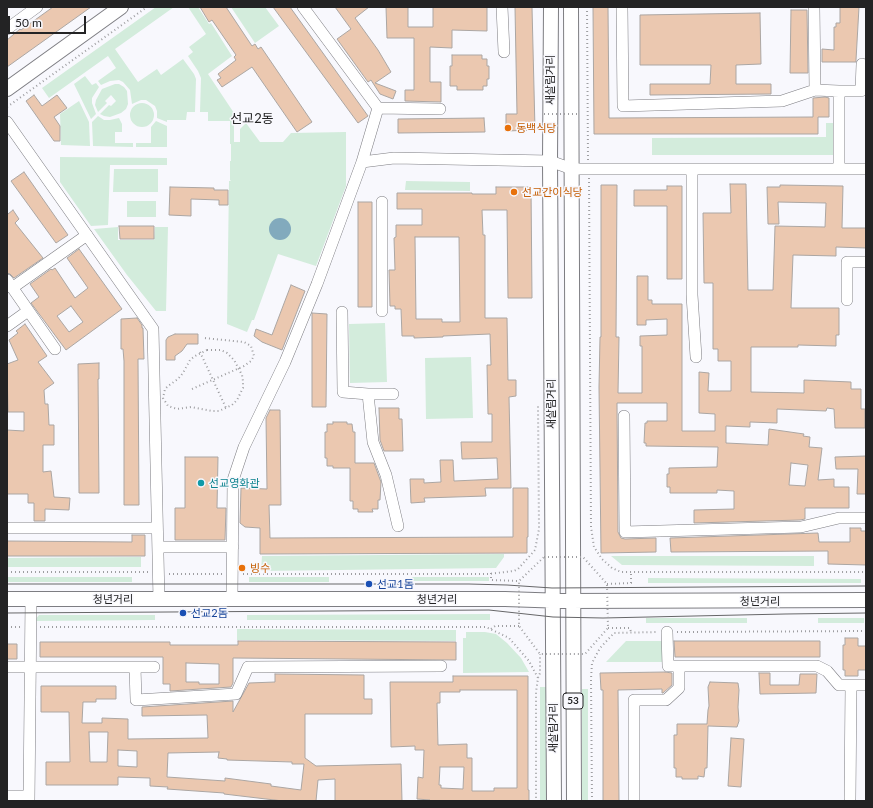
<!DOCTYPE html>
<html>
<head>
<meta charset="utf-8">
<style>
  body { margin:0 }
  #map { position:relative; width:873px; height:808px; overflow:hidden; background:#f8f8fd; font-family:Lato,sans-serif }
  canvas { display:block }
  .frame { position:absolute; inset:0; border:8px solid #232324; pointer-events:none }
  .scale { position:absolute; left:8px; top:16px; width:78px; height:18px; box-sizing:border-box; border:2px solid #232324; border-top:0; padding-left:5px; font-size:12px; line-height:14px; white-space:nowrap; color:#232324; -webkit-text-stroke:3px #f8f8fd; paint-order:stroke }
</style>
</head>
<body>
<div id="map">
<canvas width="873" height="808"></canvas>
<div class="frame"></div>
<div class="scale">50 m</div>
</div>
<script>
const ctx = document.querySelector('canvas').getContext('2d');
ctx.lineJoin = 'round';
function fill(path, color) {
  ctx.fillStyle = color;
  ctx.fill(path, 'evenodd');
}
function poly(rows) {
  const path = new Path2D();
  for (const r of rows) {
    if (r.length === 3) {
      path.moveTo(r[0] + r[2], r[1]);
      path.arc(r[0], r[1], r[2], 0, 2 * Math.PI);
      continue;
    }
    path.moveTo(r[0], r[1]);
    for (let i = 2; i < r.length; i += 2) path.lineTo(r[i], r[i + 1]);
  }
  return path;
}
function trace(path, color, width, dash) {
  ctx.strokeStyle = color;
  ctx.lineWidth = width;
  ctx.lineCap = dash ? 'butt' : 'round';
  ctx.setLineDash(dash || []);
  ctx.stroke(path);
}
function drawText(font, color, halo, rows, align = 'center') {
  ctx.font = font + ' Lato,"Noto Sans KR",sans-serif';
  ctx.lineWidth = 3;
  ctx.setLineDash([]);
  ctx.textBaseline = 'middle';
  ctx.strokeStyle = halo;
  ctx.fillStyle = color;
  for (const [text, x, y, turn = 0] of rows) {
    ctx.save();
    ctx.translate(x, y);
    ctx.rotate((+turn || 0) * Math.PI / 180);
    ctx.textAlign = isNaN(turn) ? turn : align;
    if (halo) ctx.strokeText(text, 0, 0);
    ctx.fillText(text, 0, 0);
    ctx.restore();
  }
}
fill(poly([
  [156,7,174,7,115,49,138,82,157,69,161,75,183,59,194,74,196,79,195,112,187,112,186,120,167,120,167,122,157,118,157,111,155,106,146,100,141,100,132,104,130,90,123,82,119,80,110,81,101,85,98,81,116,68,108,56,49,98,42,88],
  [188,7,198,7,209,24,211,23,232,56,208,74,234,113,234,142,240,142,240,129,246,123,260,142,283,142,291,133,346,132,346,186,316,266,278,254,254,320,252,320,247,332,227,324,229,181,231,181,230,180,230,161,231,161,231,144,230,144,230,121,208,121,208,112,200,112,201,78,198,71,188,56,193,52,189,47,206,34],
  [231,7,265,7,279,26,255,43],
  [85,76,92,85,96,83,99,87,92,98,92,103,96,114,91,119,74,84],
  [115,84,119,84,124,87,127,91,128,104,126,109,121,113,110,117,104,116,100,114,109,105,111,106,116,101,111,95,105,101,107,103,98,112,95,105,96,100,102,89],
  [79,101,89,122,90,146,61,145,60,114],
  [142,115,12],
  [98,116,104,120,110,120,119,118,122,124,122,132,115,132,115,143,133,143,133,147,93,146,92,122],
  [156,121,167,126,167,147,136,147,136,143,151,143,151,127],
  [826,123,833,123,833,155,652,155,652,138,826,137],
  [60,157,167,158,167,165,110,165,108,225,91,226,60,182],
  [114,169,158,169,158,192,113,192],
  [406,181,470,182,470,191,405,190],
  [127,201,156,201,156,217,127,217],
  [118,227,118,240,154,240,155,227,168,227,166,311,156,311,127,275,94,229],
  [385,323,387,382,350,383,349,324],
  [471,357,473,418,426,419,425,358],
  [504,554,504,557,496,568,261,571,262,556],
  [611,556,814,556,814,566,622,565],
  [141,557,141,567,7,567,7,558],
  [7,577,132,577,132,582,7,582],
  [249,577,329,577,329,582,249,582],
  [412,577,489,577,489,581,412,581],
  [648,578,861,579,861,583,648,583],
  [490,614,490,620,247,620,247,615],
  [39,615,155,615,155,620,34,621],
  [646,618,747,618,747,623,646,623],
  [818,618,864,618,864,623,818,623],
  [237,629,456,630,456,641,237,640],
  [466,632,485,632,496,634,507,643,521,658,529,672,463,673,463,638,466,638],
  [626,641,663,641,662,662,606,662],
  [540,687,549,687,549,801,540,801],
  [582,689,588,689,588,801,582,801]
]), '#d3ecdc');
fill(poly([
  [280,229,11]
]), '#82aabd');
const building = poly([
  [53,7,91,7,7,67,7,40,20,29,21,30,53,7],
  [200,7,226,7,252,46,255,44,258,49,261,47,312,122,297,132,252,67,222,87,217,80,221,78,218,74,236,60,234,57,236,55,212,20,209,22,200,7],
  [273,7,290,7,368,116,358,123,273,7],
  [335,7,369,7,355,18,378,50,391,72,375,83,396,91,393,99,380,94,371,80,368,82,337,39,351,29,335,7],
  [386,7,408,7,408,27,433,27,433,7,487,7,487,31,452,30,452,48,430,47,430,82,441,82,441,102,405,101,405,90,414,90,414,38,387,38,386,7],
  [515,7,532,7,535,130,506,131,506,114,517,114,515,7],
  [593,7,608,7,609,118,813,117,813,98,825,97,829,98,829,117,818,117,818,134,594,134,593,7],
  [840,7,859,7,856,60,856,62,822,62,822,49,834,50,834,27,836,27,836,23,840,23,840,7],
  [791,10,807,10,808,73,790,73,791,10],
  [760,13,761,64,736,65,736,84,771,84,771,94,650,95,650,84,710,84,711,65,640,65,640,15,760,13],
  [452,55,482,55,482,59,487,59,487,66,489,66,489,79,487,79,487,86,483,86,483,90,457,90,457,86,450,86,450,66,452,66,452,55],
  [34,95,42,106,57,95,67,108,54,117,60,126,60,141,54,141,26,101,34,95],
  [484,118,485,132,398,133,398,119,484,118],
  [24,172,68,235,56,243,11,181,24,172],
  [730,184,746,184,748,290,773,290,775,226,825,227,826,203,778,202,779,224,768,224,767,187,780,187,780,185,843,186,842,228,866,228,866,248,836,247,836,256,793,255,791,308,839,308,839,335,836,335,836,346,798,345,798,347,751,347,751,392,804,393,804,380,851,382,851,389,861,389,861,409,865,409,865,428,835,428,834,409,827,408,826,411,777,409,777,423,750,422,750,427,726,426,726,443,768,445,769,429,804,434,803,436,810,437,809,447,822,448,818,480,834,479,834,487,849,487,849,508,805,508,805,519,800,520,694,523,694,510,734,509,734,491,717,490,717,493,670,493,670,487,667,487,667,474,669,474,669,468,717,467,718,447,646,446,646,443,644,443,645,423,647,423,647,421,667,421,667,403,617,403,618,532,621,538,625,539,656,538,656,552,601,553,599,387,600,337,601,337,601,185,617,185,616,337,619,337,618,393,642,393,642,346,640,346,640,336,667,335,667,319,646,320,646,325,637,325,637,276,648,276,648,300,652,300,652,304,682,304,682,431,715,431,715,414,699,413,699,372,709,373,708,391,731,391,731,361,718,361,718,349,713,349,713,283,704,283,703,213,731,213,730,184],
  [791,463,808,465,805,486,789,485,791,463],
  [667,186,682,186,682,279,667,279,667,206,634,206,634,190,667,190,667,186],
  [170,187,214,188,214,190,228,190,228,205,219,205,219,200,191,199,191,216,169,215,170,187],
  [496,187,531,187,532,298,508,298,507,210,482,210,483,235,485,235,485,318,507,318,508,380,516,380,516,396,509,397,511,488,485,488,486,496,424,498,425,502,411,503,410,479,424,479,424,483,441,482,440,460,453,460,454,481,498,479,497,458,462,459,461,442,492,442,492,414,488,414,487,365,491,365,490,334,443,336,443,337,414,338,414,336,402,336,401,309,395,309,395,306,390,306,389,270,395,270,394,238,396,237,396,225,422,225,422,209,397,209,397,193,472,193,472,194,496,194,496,187],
  [415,237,459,237,460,322,442,322,442,319,416,319,415,237],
  [358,202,372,202,372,307,358,307,358,202],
  [13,210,19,219,15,223,43,258,14,278,10,274,7,273,7,212,8,214,13,210],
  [119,226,154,226,154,239,120,239,119,226],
  [79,249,122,309,66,350,31,303,39,297,30,284,51,269,52,270,55,268,75,298,88,288,67,258,79,249],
  [71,306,83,322,69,332,57,316,71,306],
  [291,285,305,291,282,350,262,342,254,336,256,329,272,335,291,285],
  [312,313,327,314,326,407,312,407,312,313],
  [137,318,142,325,142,328,143,328,144,359,138,359,139,505,124,505,124,361,123,349,121,349,121,319,137,318],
  [25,324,47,356,38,362,54,383,44,390,45,404,48,404,49,425,54,425,54,445,43,445,43,472,51,471,54,497,70,498,69,510,45,509,45,521,34,521,34,503,28,503,28,494,7,494,7,430,24,431,24,412,8,412,7,364,18,360,9,340,18,333,16,331,25,324],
  [175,334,198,334,198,344,187,344,182,351,175,356,175,360,166,360,166,340,168,337,175,334],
  [99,363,99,379,98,379,99,493,79,493,78,364,99,363],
  [379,408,399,408,399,419,402,419,403,451,384,451,380,440,379,408],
  [270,410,280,410,281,505,269,505,270,538,513,537,513,488,528,488,528,537,527,537,527,553,260,554,260,528,245,527,240,523,241,488,267,489,266,418,270,410],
  [333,422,347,422,347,424,352,424,353,432,355,432,355,463,374,463,381,482,380,500,378,500,378,509,372,509,373,512,358,512,358,509,353,509,353,501,350,501,350,468,333,468,333,466,327,466,327,458,325,458,325,432,327,432,327,424,333,424,333,422],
  [866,456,866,494,857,494,858,469,836,469,835,457,866,456],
  [185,457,218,457,217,508,226,508,225,540,175,540,175,508,185,508,185,457],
  [850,528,861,528,861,531,866,531,866,565,828,564,828,551,671,552,670,538,818,533,819,542,850,542,850,528],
  [132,535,145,535,145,556,7,556,7,541,132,542,132,535],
  [845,638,858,638,858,646,866,646,866,670,858,670,858,676,845,676,845,670,843,670,843,645,845,645,845,638],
  [238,641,456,642,456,660,233,658,233,683,231,687,170,691,170,684,163,684,163,657,40,657,40,642,170,642,170,645,238,645,238,641],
  [186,663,219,664,219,684,199,684,199,682,186,682,186,663],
  [674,641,820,641,820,657,675,657,674,641],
  [7,644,17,644,17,659,7,659,7,644],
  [665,672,672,673,672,685,663,693,662,693,662,689,618,690,619,801,603,801,603,690,601,690,600,673,665,672],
  [759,673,770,673,770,685,799,685,800,674,817,674,816,693,760,694,759,673],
  [275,674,364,675,364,699,372,699,372,714,305,714,305,758,316,766,401,764,402,801,335,801,335,779,318,780,316,801,283,801,224,794,224,793,167,789,168,787,150,786,150,778,118,777,118,785,46,785,46,762,70,762,69,712,41,712,41,686,116,686,116,699,96,699,96,702,83,702,82,723,102,723,102,718,128,719,128,739,208,738,207,715,142,716,142,707,233,701,233,712,249,683,275,682,275,674],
  [89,732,108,732,107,762,90,762,89,732],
  [118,750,137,751,137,767,118,766,118,750],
  [219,752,218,758,227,759,227,760,292,762,292,764,304,764,301,790,271,786,271,784,225,778,225,781,167,777,168,753,219,752],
  [453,676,528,676,528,790,529,790,529,801,430,801,430,800,417,799,418,777,423,778,424,750,415,750,415,746,391,747,390,682,453,682,453,676],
  [460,690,517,690,517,788,494,788,494,791,472,791,472,758,467,758,467,744,438,745,437,703,440,703,440,692,460,692,460,690],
  [440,767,464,767,463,789,441,788,441,785,439,785,440,767],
  [710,682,738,683,739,690,738,707,739,721,737,727,708,726,707,768,705,768,704,777,698,776,698,779,682,779,682,777,676,777,676,768,674,768,674,735,677,735,677,724,707,724,708,710,709,706,708,687,710,682],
  [731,738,744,739,741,787,728,786,731,738]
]);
fill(building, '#ebc8b0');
trace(building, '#aba6a3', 1);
const minor = poly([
  [303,7,378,108,440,109],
  [502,7,504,52],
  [622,7,623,106,782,101,815,90],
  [814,7,815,90,839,91,839,169],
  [7,29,37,7],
  [839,91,861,91,862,64],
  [7,122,153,329,159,600],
  [362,162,378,108],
  [692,169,692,295,696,357],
  [382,202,382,311],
  [7,280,55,349],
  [12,288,87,235],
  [847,300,847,262,866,262],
  [342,312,343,392,368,394,393,394],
  [7,326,28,311],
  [368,394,373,442,386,475,398,526],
  [624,416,625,532,801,527,839,518,866,518],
  [7,528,157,528],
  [158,547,233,547],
  [232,598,233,480,244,447,285,362,317,284,362,162,394,158,550,161,572,169,866,169],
  [667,632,668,666,679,666],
  [7,667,154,667],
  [135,667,136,700,236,694,248,667,441,666],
  [7,796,29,796],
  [850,799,851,685],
  [29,801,31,599],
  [634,801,634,700,666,700,679,688,679,666,817,666,827,671,839,685,866,685]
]);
const major = poly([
  [551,7,550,161,554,801],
  [571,7,574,801],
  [7,89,121,7],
  [7,599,505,599,565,601,866,600]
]);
trace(minor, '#7d7d82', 12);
trace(major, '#7d7d82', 16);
trace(poly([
  [587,7,588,160],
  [7,107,147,7],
  [589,178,591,527,594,547,602,559,612,568,621,572,866,572],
  [207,350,221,350,227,353,234,360,242,375,243,381,243,388,237,400,232,405,219,411,212,411,191,407,177,409,168,406,163,398,165,389,168,386,178,379,183,373,190,360,195,356,207,350],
  [200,352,226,408],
  [192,389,244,366,251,361,254,356,251,346,244,342,204,338],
  [7,572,149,572],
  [491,573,491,580,519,581],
  [169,574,222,574],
  [243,574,488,574,514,571,518,569,535,550,539,529,538,406],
  [607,584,631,583,631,572],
  [7,627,20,627],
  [40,627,486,627,509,638,529,661,538,678,536,692,536,801],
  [608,628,630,628,631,632],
  [491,629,495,626,519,626],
  [677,632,866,631],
  [538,678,540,673,540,654],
  [592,801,591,679,592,663,600,648,614,633,657,632]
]), '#9e9ea1', 2, [1, 3]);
trace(minor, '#fff', 11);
trace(major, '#fff', 14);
trace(poly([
  [7,584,469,584,507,585,552,588,866,586],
  [7,613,489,610,553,617,603,618,785,614,866,613]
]), '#666668', 1);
trace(poly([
  [544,114,578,114],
  [544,557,583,557,607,584,608,628,585,654,540,654,519,626,519,581,544,557]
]), '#9e9ea1', 2, [1, 3]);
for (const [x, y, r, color] of [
  [508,128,4,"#e8710a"],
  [514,192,4,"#e8710a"],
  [201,483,4,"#0f9aa8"],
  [242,568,4,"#e8710a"],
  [369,584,4,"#1a4fb4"],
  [183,613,4,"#1a4fb4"]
]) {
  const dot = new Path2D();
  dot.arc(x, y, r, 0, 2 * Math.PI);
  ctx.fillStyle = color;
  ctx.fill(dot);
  trace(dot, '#f8f8fd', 1.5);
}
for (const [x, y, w] of [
  [573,701,20]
]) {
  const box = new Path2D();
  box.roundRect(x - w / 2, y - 8, w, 16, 3);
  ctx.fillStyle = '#f8f8fd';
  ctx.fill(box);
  trace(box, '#232324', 1);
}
drawText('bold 10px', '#232324', null, [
  ["53",573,701]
]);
drawText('11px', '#232324', '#f8f8fd', [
  ["새살림거리",550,80,-90],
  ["새살림거리",551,404,-90],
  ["청년거리",113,599],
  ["청년거리",437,599],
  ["청년거리",760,601],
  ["새살림거리",553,728,-90]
]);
drawText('11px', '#c56008', '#f8f8fd', [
  ["동백식당",516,128],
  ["선교간이식당",522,192],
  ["빙수",250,568]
], 'left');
drawText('11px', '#0d838f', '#f8f8fd', [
  ["선교영화관",209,483]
], 'left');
drawText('11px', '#164399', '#f8f8fd', [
  ["선교1돔",377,584],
  ["선교2돔",191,613]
], 'left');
drawText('13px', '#232324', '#f8f8fd', [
  ["선교2동",252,119]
]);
</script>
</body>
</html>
